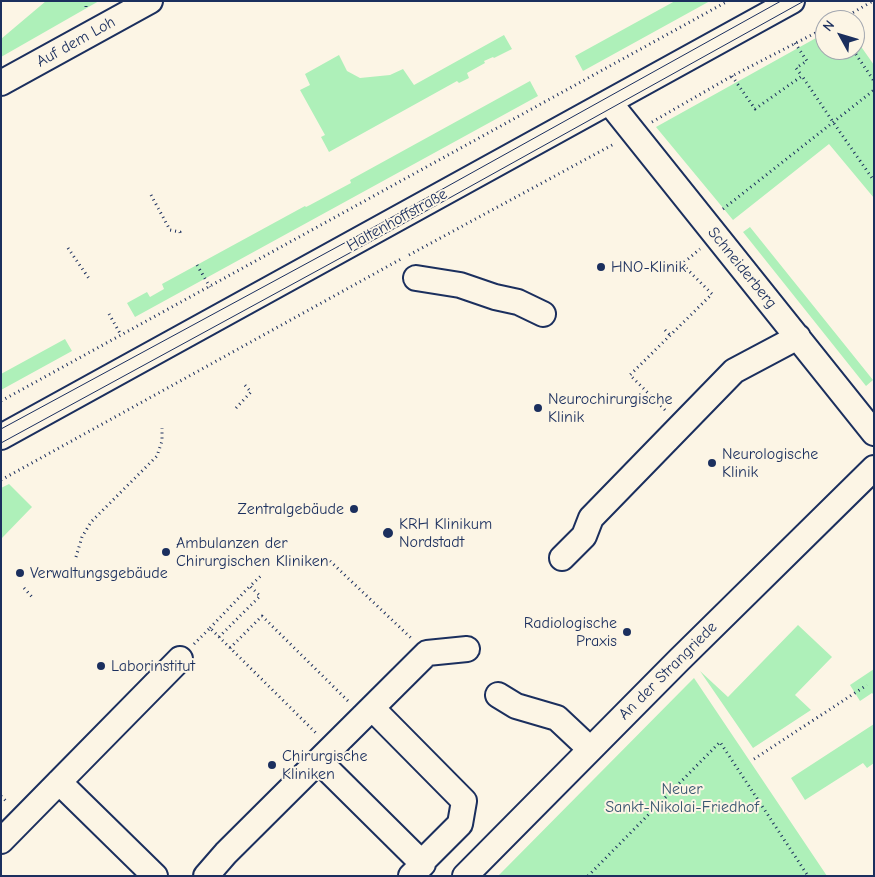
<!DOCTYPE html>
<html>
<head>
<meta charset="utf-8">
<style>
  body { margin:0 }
  #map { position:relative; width:875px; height:877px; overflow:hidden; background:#fcf5e5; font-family:"Comic Neue",sans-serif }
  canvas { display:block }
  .frame { position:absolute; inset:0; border:2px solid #1b2f5e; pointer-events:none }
  .north { position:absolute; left:815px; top:10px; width:50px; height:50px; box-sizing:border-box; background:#fcf5e5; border:1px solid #a2a6af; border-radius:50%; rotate:309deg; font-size:14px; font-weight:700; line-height:20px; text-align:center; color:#1b2f5e }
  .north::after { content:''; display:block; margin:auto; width:18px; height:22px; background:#1b2f5e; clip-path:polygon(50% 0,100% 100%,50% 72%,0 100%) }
</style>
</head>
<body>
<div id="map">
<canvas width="875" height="877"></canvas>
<div class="frame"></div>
<div class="north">N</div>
</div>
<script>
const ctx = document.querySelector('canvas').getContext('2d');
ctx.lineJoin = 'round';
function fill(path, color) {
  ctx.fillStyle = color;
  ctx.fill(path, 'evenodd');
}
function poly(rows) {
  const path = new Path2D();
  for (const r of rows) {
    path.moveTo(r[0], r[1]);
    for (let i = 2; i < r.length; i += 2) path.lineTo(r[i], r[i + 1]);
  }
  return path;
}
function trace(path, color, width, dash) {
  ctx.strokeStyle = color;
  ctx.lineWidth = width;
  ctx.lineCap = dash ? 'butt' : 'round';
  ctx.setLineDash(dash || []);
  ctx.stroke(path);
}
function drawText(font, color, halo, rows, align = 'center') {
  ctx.font = font + ' "Comic Neue",sans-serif';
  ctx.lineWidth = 4;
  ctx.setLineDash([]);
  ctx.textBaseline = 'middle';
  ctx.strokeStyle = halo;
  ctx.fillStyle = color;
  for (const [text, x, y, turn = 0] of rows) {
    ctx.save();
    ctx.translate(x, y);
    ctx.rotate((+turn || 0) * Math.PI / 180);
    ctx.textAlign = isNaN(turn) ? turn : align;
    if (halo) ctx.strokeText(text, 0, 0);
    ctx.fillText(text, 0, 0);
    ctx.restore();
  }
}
fill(poly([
  [46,1,99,1,1,57,1,39],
  [675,1,710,1,583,71,575,56],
  [825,33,825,50,855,50,855,38,874,65,874,198,829,144,733,220,656,127],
  [504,35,512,49,494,58,493,57,484,61,485,63,467,73,469,78,459,83,457,81,329,152,321,137,325,135,300,90,310,85,305,74,339,55,347,71,360,78,390,75,403,69,414,85],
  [530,81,538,96,135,317,127,303,147,292,150,297,164,289,162,284,305,206,306,207,310,205,351,183,350,180],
  [750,227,873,380,866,386,743,232],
  [65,339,72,351,1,390,1,374],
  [9,484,32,507,1,539,1,488],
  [798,625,832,657,795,695,811,710,753,748,700,671,728,697],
  [874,669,874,695,872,693,860,701,850,685],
  [694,678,827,876,498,876,686,686],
  [874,724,874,763,867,768,863,763,805,800,791,778]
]), '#aef0b9');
const minor = poly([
  [1,83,150,1],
  [610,103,874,433],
  [416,278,460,285,495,297,518,302,543,314],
  [1,437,792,1],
  [562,558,584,536,591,518,734,371,798,337],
  [498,695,516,706,557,718,590,749],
  [372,708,464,801,460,824,422,862],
  [319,761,423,864,411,876],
  [59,782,155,876],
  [1,841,180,659],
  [206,876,226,853,427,653,467,649],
  [465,876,679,660,874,468]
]);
trace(minor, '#1b2f5e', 28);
trace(poly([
  [86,1,86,10],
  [840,20,873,1],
  [795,43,807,61,796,68,802,76],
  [853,50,874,81],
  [732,76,755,109,802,76,833,122,872,178,874,177],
  [652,122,732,76,825,28],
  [151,195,170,230,180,232,181,236],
  [723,209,874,90],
  [68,248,90,280],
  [409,255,614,144],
  [197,265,210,287],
  [109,314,121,335],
  [665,330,670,335],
  [1,401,728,1],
  [236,408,251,392,243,383],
  [665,410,630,375,712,294,682,264,700,249],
  [1,480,401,259],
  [76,557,82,537,91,522,157,456,162,441,162,428],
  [330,561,411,638],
  [24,588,34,599],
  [210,628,250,586],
  [219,637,260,596,250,586,263,574],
  [194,644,210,628,316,733],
  [230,648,262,616,348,701],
  [754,759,867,685],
  [1,796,8,803],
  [588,876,720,742,808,876]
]), '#1b2f5e', 3, [1, 4]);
trace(minor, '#fcf5e5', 24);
trace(poly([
  [1,429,385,221,781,1],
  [1,443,390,231,804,1]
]), '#1b2f5e', 1);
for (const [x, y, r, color] of [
  [601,267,5,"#1b2f5e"],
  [538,408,5,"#1b2f5e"],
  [712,463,5,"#1b2f5e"],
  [354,509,5,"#1b2f5e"],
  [388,533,6,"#1b2f5e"],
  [166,552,5,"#1b2f5e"],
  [20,573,5,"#1b2f5e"],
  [627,632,5,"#1b2f5e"],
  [101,666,5,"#1b2f5e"],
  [272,765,5,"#1b2f5e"]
]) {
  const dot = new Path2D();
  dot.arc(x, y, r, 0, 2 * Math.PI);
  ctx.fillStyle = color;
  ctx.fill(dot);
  trace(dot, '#fcf5e5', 2);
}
drawText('16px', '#1b2f5e', '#fcf5e5', [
  ["Auf dem Loh",76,42,-29],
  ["Haltenhoffstraße",397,220,-29],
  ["Schneiderberg",742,268,51],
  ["An der Strangriede",668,671,-45]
]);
drawText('16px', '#1b2f5e', '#fcf5e5', [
  ["HNO-Klinik",611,267],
  ["Neurochirurgische",548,399],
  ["Klinik",548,417],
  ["Neurologische",722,454],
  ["Klinik",722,472],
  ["Zentralgebäude",344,509,"right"],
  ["KRH Klinikum",399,524],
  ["Nordstadt",399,542],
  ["Ambulanzen der",176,543],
  ["Chirurgischen Kliniken",176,561],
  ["Verwaltungsgebäude",30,573],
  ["Radiologische",617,623,"right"],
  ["Praxis",617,641,"right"],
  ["Laborinstitut",111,666],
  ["Chirurgische",282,756],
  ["Kliniken",282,774]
], 'left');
drawText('16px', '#385670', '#fcf5e5', [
  ["Neuer",682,789],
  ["Sankt-Nikolai-Friedhof",682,807]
]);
</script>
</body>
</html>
